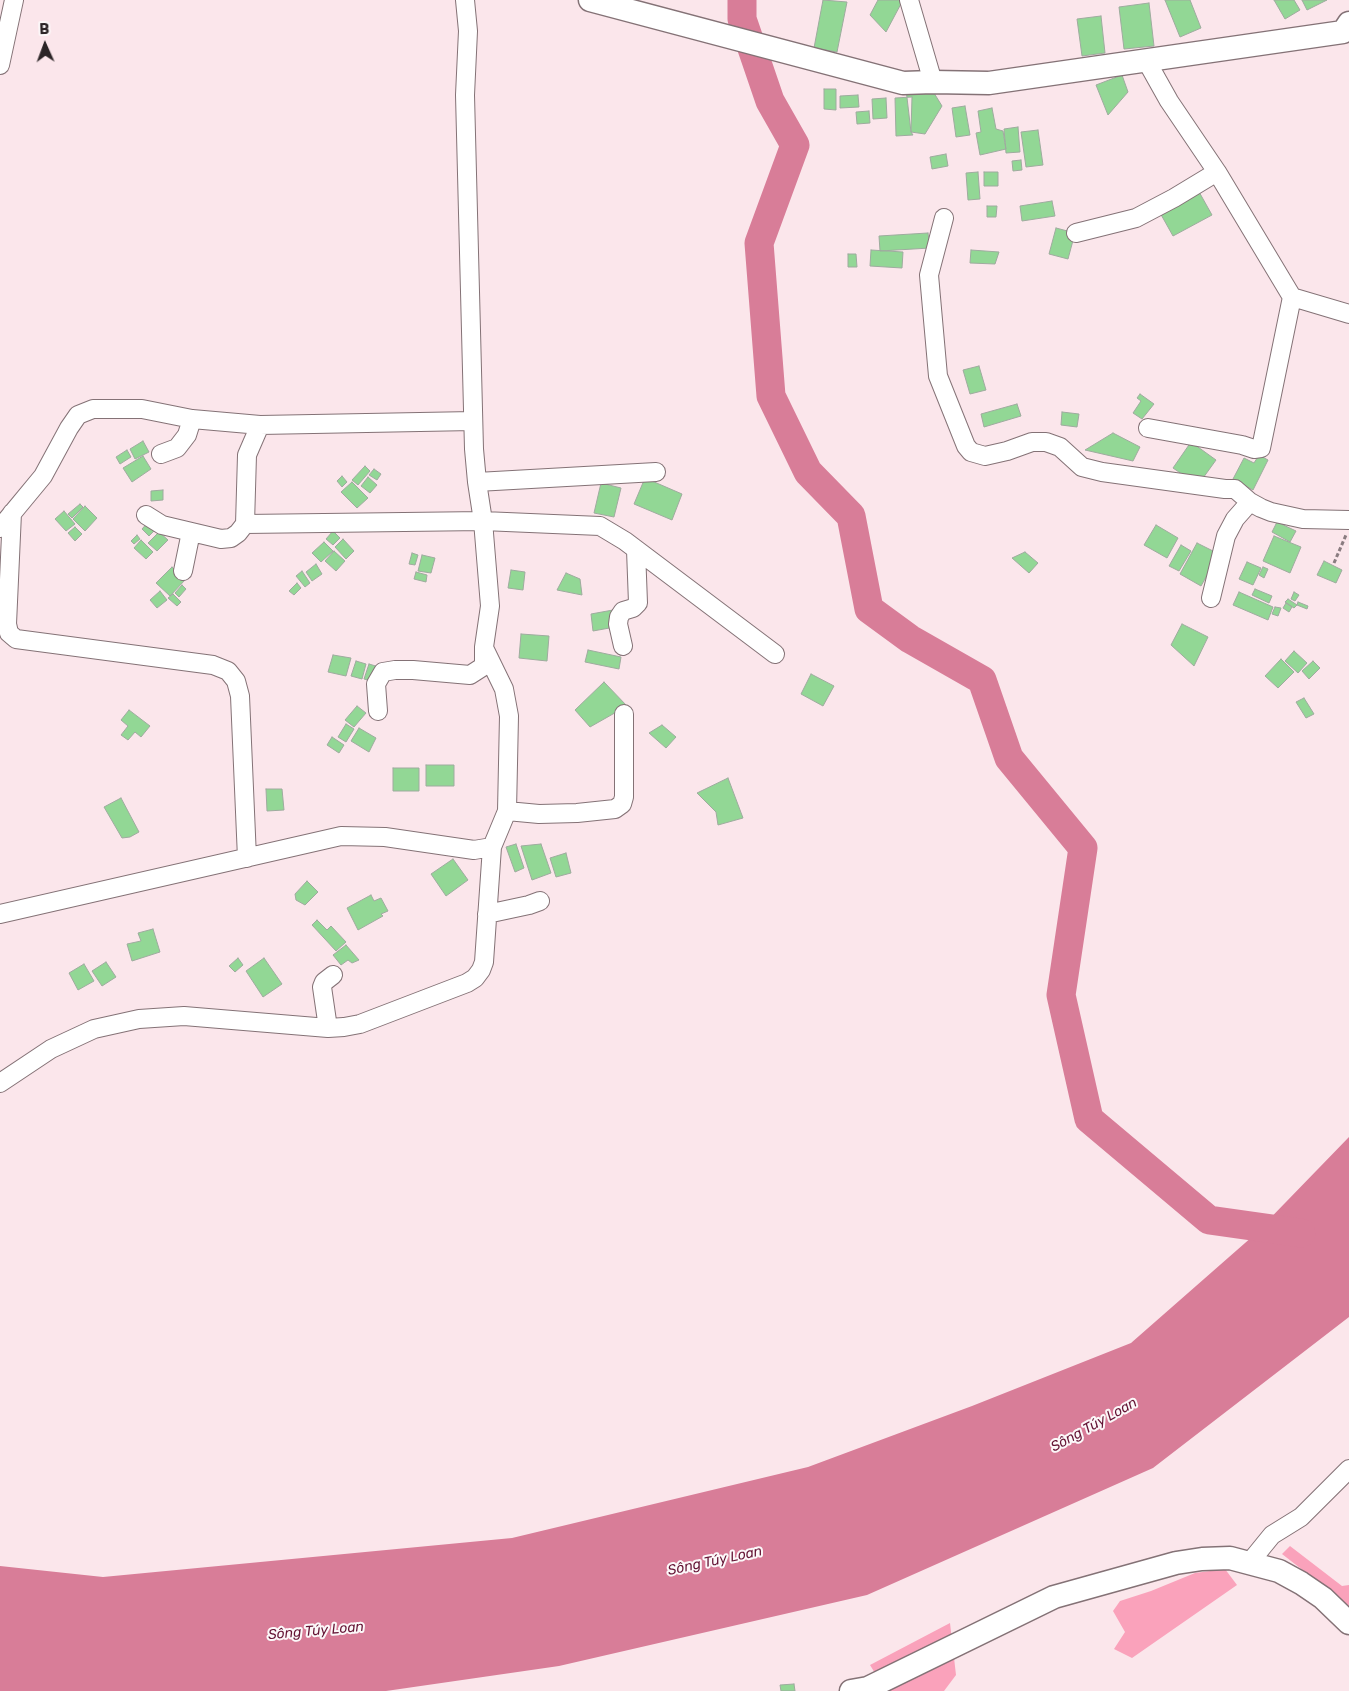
<!DOCTYPE html>
<html>
<head>
<meta charset="utf-8">
<style>
  body { margin:0 }
  #map { position:relative; width:1349px; height:1691px; overflow:hidden; background:#fbe6eb; font-family:Rubik,sans-serif }
  canvas { display:block }
  .north { position:absolute; left:20px; top:20px; width:50px; height:50px; -webkit-text-stroke:4px #fcf8f9; paint-order:stroke; rotate:358deg; font-size:14px; font-weight:700; line-height:20px; text-align:center; color:#2b2426 }
  .north::after { content:''; display:block; margin:auto; width:18px; height:22px; background:#2b2426; clip-path:polygon(50% 0,100% 100%,50% 72%,0 100%) }
</style>
</head>
<body>
<div id="map">
<canvas width="1349" height="1691"></canvas>
<div class="north">B</div>
</div>
<script>
const ctx = document.querySelector('canvas').getContext('2d');
ctx.lineJoin = 'round';
function fill(path, color) {
  ctx.fillStyle = color;
  ctx.fill(path, 'evenodd');
}
function poly(rows) {
  const path = new Path2D();
  for (const r of rows) {
    path.moveTo(r[0], r[1]);
    for (let i = 2; i < r.length; i += 2) path.lineTo(r[i], r[i + 1]);
  }
  return path;
}
function trace(path, color, width, dash) {
  ctx.strokeStyle = color;
  ctx.lineWidth = width;
  ctx.lineCap = dash ? 'butt' : 'round';
  ctx.setLineDash(dash || []);
  ctx.stroke(path);
}
function drawText(font, color, halo, rows, align = 'center') {
  ctx.font = font + ' Rubik,sans-serif';
  ctx.lineWidth = 4;
  ctx.setLineDash([]);
  ctx.textBaseline = 'middle';
  ctx.strokeStyle = halo;
  ctx.fillStyle = color;
  for (const [text, x, y, turn = 0] of rows) {
    ctx.save();
    ctx.translate(x, y);
    ctx.rotate((+turn || 0) * Math.PI / 180);
    ctx.textAlign = isNaN(turn) ? turn : align;
    if (halo) ctx.strokeText(text, 0, 0);
    ctx.fillText(text, 0, 0);
    ctx.restore();
  }
}
fill(poly([
  [1290,1546,1342,1586,1349,1585,1349,1606,1282,1554],
  [1225,1569,1237,1585,1132,1658,1114,1649,1125,1632,1113,1611,1120,1601,1151,1591,1195,1573],
  [950,1623,956,1675,944,1691,886,1691,870,1665]
]), '#faa2bb');
fill(poly([
  [1349,1137,1349,1317,1153,1468,867,1595,559,1666,386,1691,0,1691,0,1566,103,1577,512,1538,808,1467,972,1406,1131,1343,1253,1236]
]), '#d87d98');
trace(poly([
  [742,0,742,19,770,101,795,145,759,243,771,396,808,472,851,516,869,609,910,639,982,680,1009,758,1083,848,1061,995,1089,1119,1209,1220,1301,1233]
]), '#d87d98', 29);
const building = poly([
  [823,0,847,2,837,52,814,48,823,0],
  [878,0,903,0,886,32,870,15,878,0],
  [1165,0,1190,0,1201,28,1180,37,1165,0],
  [1274,0,1294,0,1300,10,1285,19,1274,0],
  [1302,0,1327,0,1307,10,1302,0],
  [1149,3,1154,46,1124,49,1119,7,1149,3],
  [1101,16,1105,53,1082,56,1077,19,1101,16],
  [1122,75,1128,92,1108,115,1096,85,1122,75],
  [824,89,836,89,836,110,824,109,824,89],
  [906,89,934,93,942,106,925,134,911,132,906,89],
  [858,95,859,107,840,108,840,96,858,95],
  [912,97,911,132,913,135,896,136,895,98,912,97],
  [886,98,887,118,873,119,872,99,886,98],
  [965,106,970,135,956,137,952,108,965,106],
  [992,108,996,129,1003,131,1006,149,980,155,976,133,981,132,978,111,992,108],
  [869,111,870,123,857,124,856,112,869,111],
  [1018,127,1020,152,1006,153,1004,129,1018,127],
  [1038,130,1043,165,1026,167,1021,132,1038,130],
  [946,154,948,166,932,169,930,157,946,154],
  [1021,160,1022,170,1013,171,1012,161,1021,160],
  [978,172,980,199,968,200,966,173,978,172],
  [984,172,998,172,998,186,984,186,984,172],
  [1198,190,1212,215,1173,236,1159,211,1198,190],
  [1052,201,1055,216,1022,221,1020,206,1052,201],
  [987,206,997,206,996,217,987,217,987,206],
  [1056,228,1075,233,1068,259,1049,254,1056,228],
  [928,233,930,248,880,251,879,236,928,233],
  [871,250,903,252,902,268,870,266,871,250],
  [971,250,999,252,995,264,970,263,971,250],
  [848,254,856,254,857,267,848,267,848,254],
  [979,366,986,390,970,394,963,370,979,366],
  [1140,394,1154,404,1142,419,1133,413,1141,401,1137,398,1140,394],
  [1017,404,1021,416,984,427,981,414,1017,404],
  [1062,412,1079,414,1077,427,1061,425,1062,412],
  [1113,433,1140,447,1133,461,1085,450,1113,433],
  [143,441,149,452,135,459,130,449,143,441],
  [1191,442,1216,460,1198,485,1173,468,1191,442],
  [127,450,131,457,120,464,116,457,127,450],
  [1259,455,1268,460,1253,490,1233,479,1244,458,1254,463,1259,455],
  [143,456,151,469,132,482,123,468,143,456],
  [365,466,370,471,358,485,352,480,365,466],
  [374,469,381,474,377,480,369,475,374,469],
  [342,476,347,482,342,487,337,481,342,476],
  [368,477,377,485,370,493,361,486,368,477],
  [645,478,682,494,672,520,634,504,645,478],
  [352,482,368,498,357,508,341,492,352,482],
  [601,483,621,488,614,517,594,513,601,483],
  [163,490,163,500,151,501,151,491,163,490],
  [80,504,83,507,72,518,68,514,80,504],
  [85,506,97,518,85,531,73,519,85,506],
  [64,511,75,524,66,531,55,519,64,511],
  [150,520,158,527,149,536,142,529,150,520],
  [1277,522,1296,531,1290,542,1272,532,1277,522],
  [1156,525,1178,538,1167,558,1144,545,1156,525],
  [75,527,82,534,75,541,68,533,75,527],
  [333,531,340,538,333,545,326,539,333,531],
  [159,532,168,540,157,551,148,543,159,532],
  [137,535,140,539,134,544,131,541,137,535],
  [1274,536,1301,547,1290,573,1263,561,1274,536],
  [343,539,354,551,346,559,335,547,343,539],
  [141,540,153,552,146,559,134,548,141,540],
  [324,542,333,551,321,562,312,553,324,542],
  [1197,543,1219,554,1201,586,1180,574,1197,543],
  [1181,545,1191,551,1179,571,1169,566,1181,545],
  [334,551,345,561,336,571,325,561,334,551],
  [1025,552,1038,563,1029,573,1012,558,1025,552],
  [412,553,418,555,415,565,409,564,412,553],
  [422,555,435,558,431,573,418,571,422,555],
  [1324,561,1342,570,1336,583,1317,575,1324,561],
  [1247,562,1261,568,1253,585,1239,579,1247,562],
  [316,564,322,574,312,581,306,572,316,564],
  [172,567,185,580,170,596,156,583,172,567],
  [1263,567,1268,569,1264,578,1259,575,1263,567],
  [511,570,525,572,523,590,508,588,511,570],
  [302,571,310,583,305,587,296,576,302,571],
  [416,572,427,575,426,582,414,579,416,572],
  [566,573,580,579,582,595,557,590,566,573],
  [297,583,301,588,294,595,289,591,297,583],
  [182,585,186,589,179,597,175,593,182,585],
  [1255,589,1272,596,1269,603,1252,595,1255,589],
  [160,591,167,600,157,608,150,600,160,591],
  [1239,592,1273,607,1268,620,1233,605,1239,592],
  [1294,592,1299,595,1295,601,1291,599,1294,592],
  [173,594,181,602,177,606,168,598,173,594],
  [1288,599,1297,605,1294,608,1285,602,1288,599],
  [1298,602,1308,606,1307,609,1297,605,1298,602],
  [1286,603,1292,607,1289,612,1283,608,1286,603],
  [1275,607,1281,608,1278,616,1272,614,1275,607],
  [613,610,615,627,593,631,591,614,613,610],
  [1182,624,1208,637,1194,666,1171,645,1182,624],
  [521,634,549,636,547,661,519,658,521,634],
  [588,650,621,657,619,669,585,662,588,650],
  [1294,651,1307,663,1298,673,1285,661,1294,651],
  [333,655,351,658,346,676,328,672,333,655],
  [1281,659,1294,672,1278,688,1265,676,1281,659],
  [356,661,366,664,362,679,351,676,356,661],
  [1313,661,1320,668,1309,679,1302,671,1313,661],
  [369,664,379,667,375,682,364,679,369,664],
  [811,674,834,686,823,706,801,694,811,674],
  [604,682,627,706,590,727,575,710,604,682],
  [1304,698,1314,714,1306,718,1296,702,1304,698],
  [357,706,366,713,354,727,345,720,357,706],
  [129,710,150,726,141,737,135,732,128,740,121,735,128,726,121,720,129,710],
  [346,724,354,729,346,742,338,737,346,724],
  [662,725,676,737,666,748,649,733,662,725],
  [359,728,376,738,369,752,351,741,359,728],
  [332,737,344,745,339,753,327,745,332,737],
  [426,765,454,765,454,786,426,786,426,765],
  [393,768,419,768,419,791,393,791,393,768],
  [728,778,743,818,718,825,716,812,697,793,728,778],
  [266,789,282,789,284,810,267,811,266,789],
  [121,798,139,832,130,837,122,838,104,807,121,798],
  [516,844,524,868,515,872,506,847,516,844],
  [541,844,551,873,532,880,521,846,541,844],
  [566,853,571,873,556,877,550,858,566,853],
  [453,859,468,880,446,896,431,874,453,859],
  [307,881,318,892,305,905,296,900,295,894,307,881],
  [371,895,374,901,381,898,388,911,381,914,383,916,358,930,347,908,371,895],
  [317,920,327,930,331,926,346,942,336,951,312,925,317,920],
  [153,929,160,952,132,961,127,944,141,941,138,933,153,929],
  [346,945,359,960,352,963,348,960,341,965,333,955,346,945],
  [238,958,243,965,235,972,229,966,238,958],
  [264,958,282,984,263,997,246,971,264,958],
  [106,962,116,977,102,986,92,971,106,962],
  [84,964,94,981,78,990,69,973,84,964],
  [794,1684,795,1691,781,1691,780,1685,794,1684]
]);
fill(building, '#92d795');
trace(building, '#9eab9e', 1);
const minor = poly([
  [909,0,933,82],
  [1146,60,1169,101,1217,172,1292,297,1261,448,1254,449,1242,445,1148,428],
  [0,65,14,0],
  [944,218,929,275,938,376,966,446,971,452,985,456,1007,451,1032,442,1046,442,1060,447,1082,467,1102,472,1225,489,1235,489,1250,502,1261,508,1271,512,1303,519,1349,520],
  [1076,233,1136,218,1174,198,1217,172],
  [1292,297,1349,314],
  [161,454,177,448,187,435,192,419],
  [477,482,656,472],
  [12,513,7,624,9,633,16,639,213,665,228,671,236,681,240,696,247,858],
  [146,515,162,525,221,539,231,538,238,533,245,524,247,455,260,425],
  [245,524,483,521,600,526,625,541,775,654],
  [0,528,43,476,69,428,78,415,93,409,142,409,192,419,260,425,473,421],
  [183,571,191,532],
  [1211,598,1226,536,1235,519,1250,502],
  [623,646,618,624,619,617,623,611,633,608,638,603,636,550],
  [378,711,376,684,383,672,395,670,413,670,470,675,484,666,484,647,490,606,483,521,477,482,474,449,465,95,468,31,465,0],
  [507,811,539,814,577,813,615,809,622,804,624,797,624,714],
  [0,914,341,836,385,837,474,850,492,847,507,811,509,716,504,689,485,650],
  [487,914,529,905,540,901],
  [328,1028,322,987,324,982,333,975],
  [0,1083,51,1049,94,1029,139,1019,184,1016,328,1028,344,1027,360,1024,467,983,475,978,481,970,484,962,492,847],
  [1250,1562,1272,1535,1301,1517,1349,1469]
]);
const tertiary = poly([
  [590,0,903,83,933,82,989,83,1343,32,1349,23],
  [851,1691,868,1688,1054,1597,1176,1563,1202,1559,1230,1558,1279,1571,1301,1583,1323,1598,1349,1623]
]);
trace(minor, '#847276', 20);
trace(tertiary, '#847276', 25);
trace(poly([
  [1334,563,1346,535]
]), '#8a7c80', 3, [4, 2.5]);
trace(minor, '#fff', 18);
trace(tertiary, '#fff', 22);
drawText('italic 14px', '#641334', '#fcf8f9', [
  ["Sông Túy Loan",1094,1425,-29],
  ["Sông Túy Loan",715,1561,-12],
  ["Sông Túy Loan",316,1631,-5]
]);
</script>
</body>
</html>
